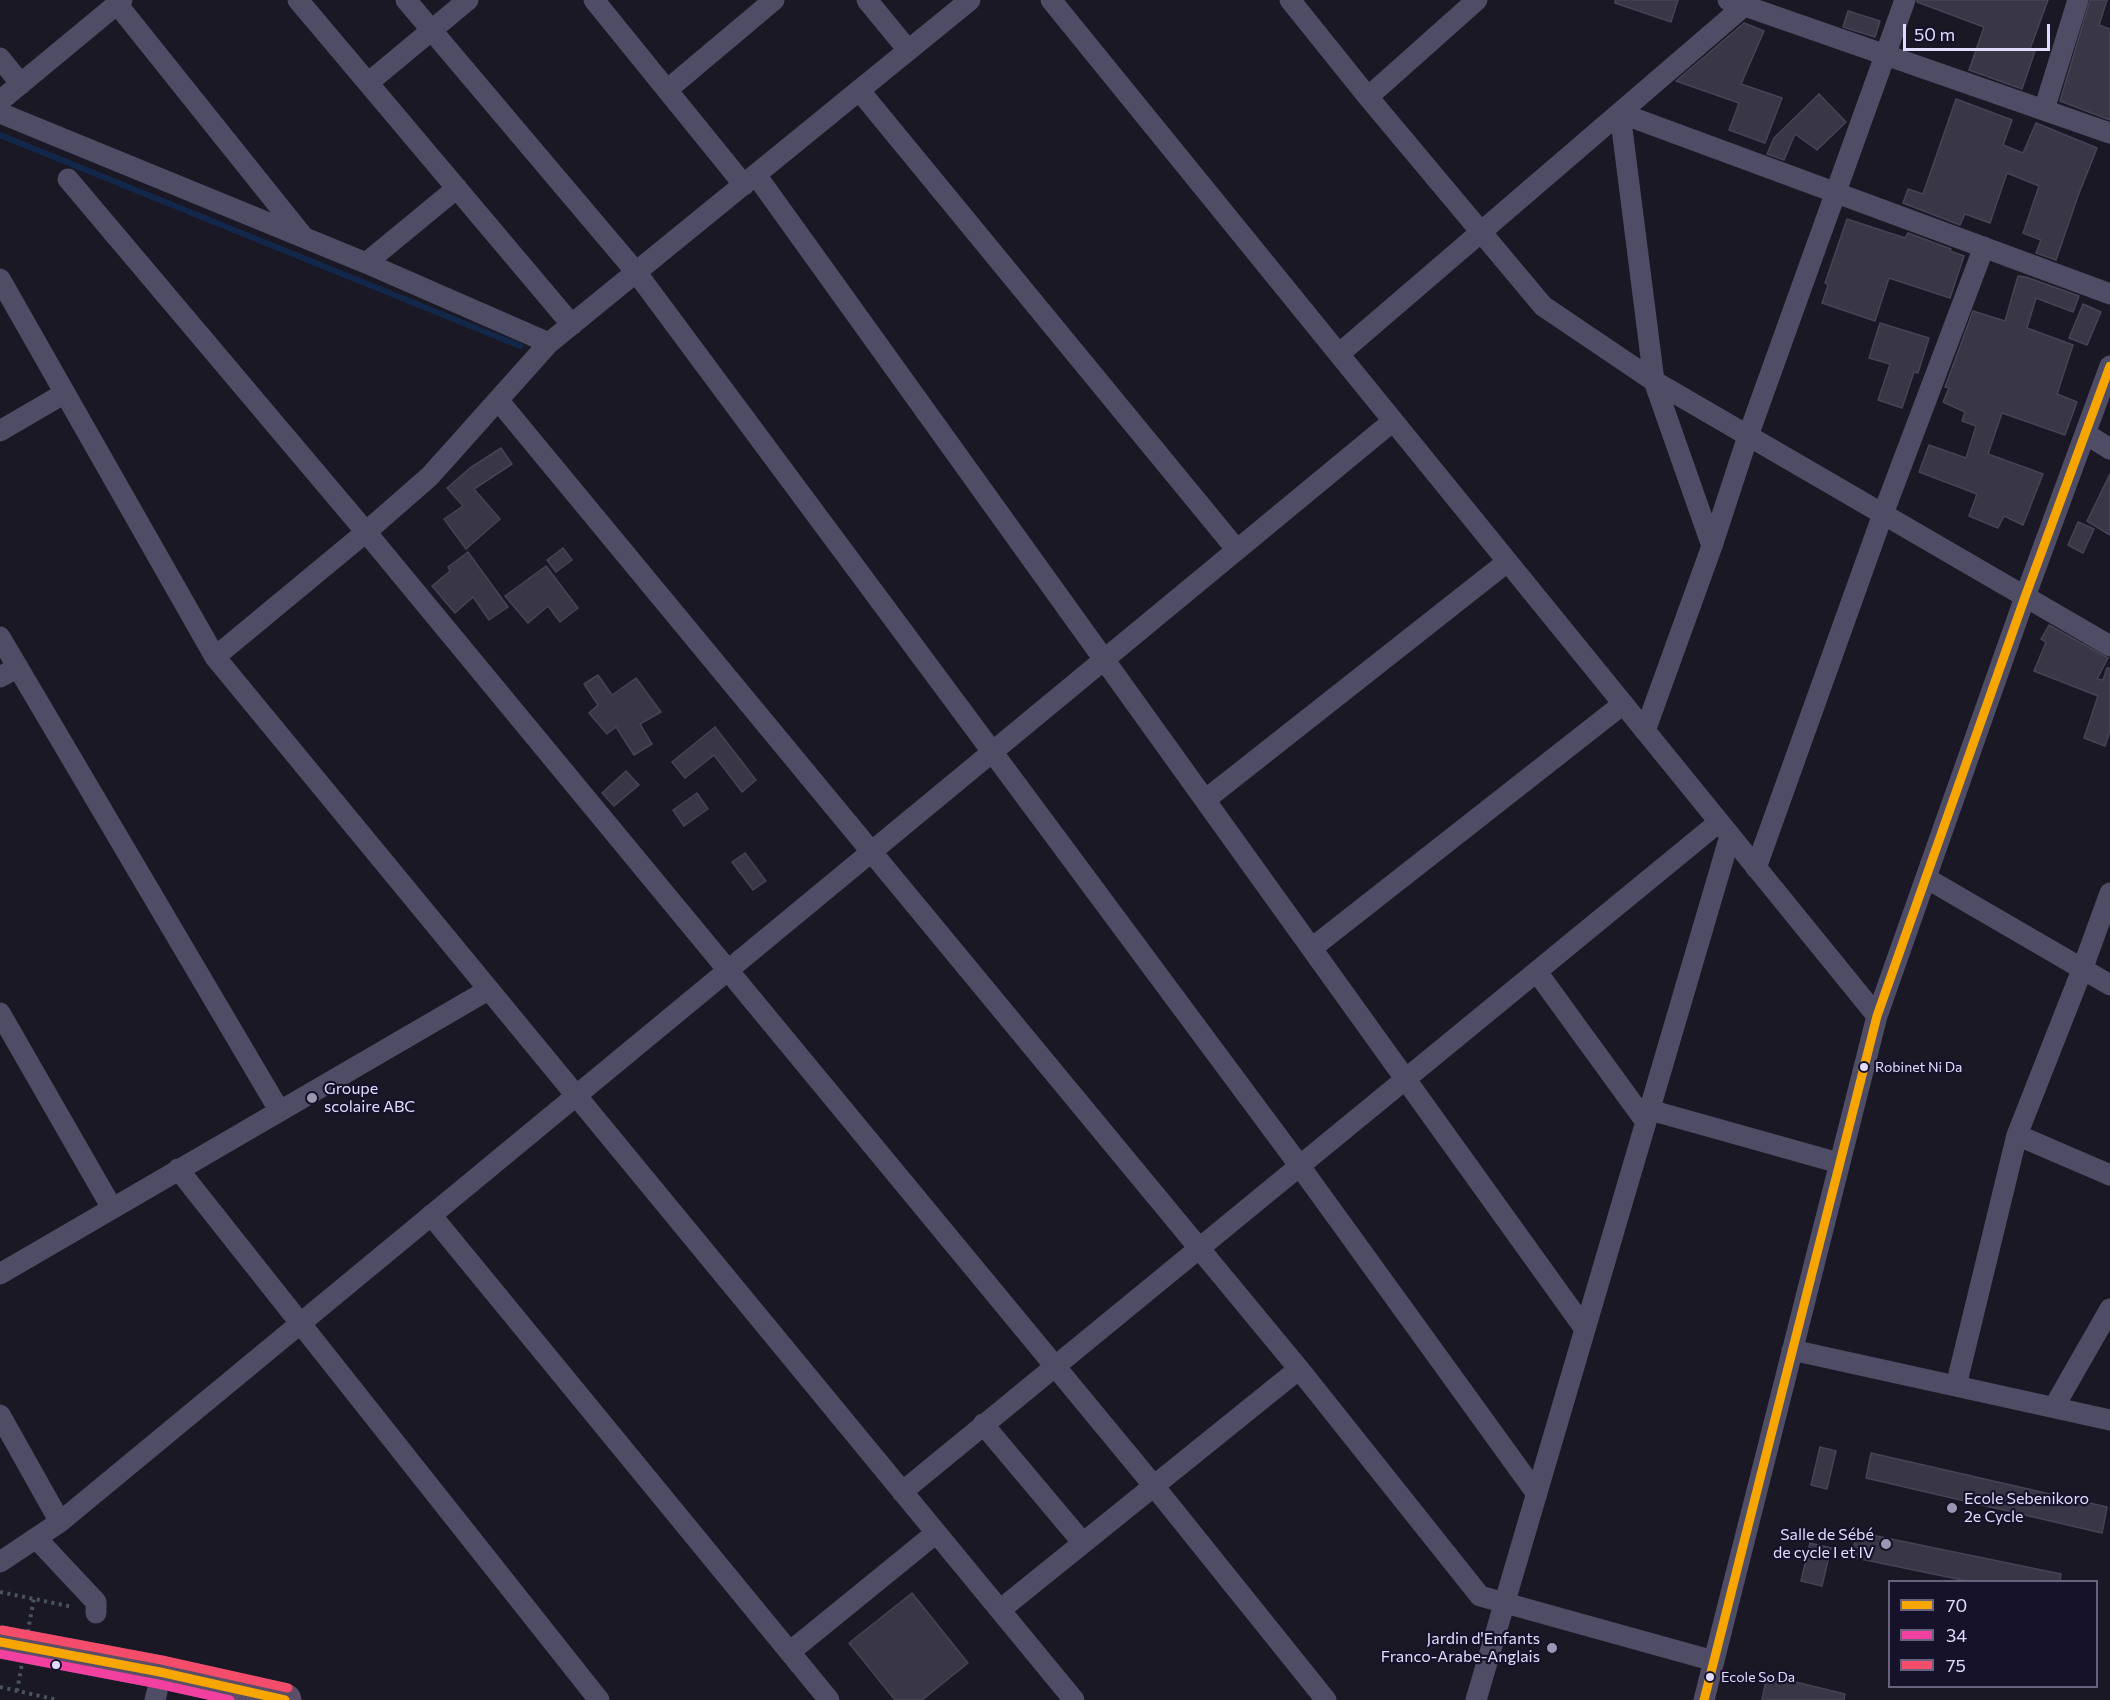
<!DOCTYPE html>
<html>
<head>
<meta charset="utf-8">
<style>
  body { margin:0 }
  #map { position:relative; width:2110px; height:1700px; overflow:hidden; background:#1a1824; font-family:Commissioner,sans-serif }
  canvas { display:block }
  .legend { position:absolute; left:1888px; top:1580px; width:210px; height:108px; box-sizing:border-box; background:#16122a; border:2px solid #67637f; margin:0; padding:8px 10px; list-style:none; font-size:18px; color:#e0dcfe }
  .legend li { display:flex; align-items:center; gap:12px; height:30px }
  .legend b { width:30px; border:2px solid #67637f }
  .scale { position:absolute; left:1903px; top:24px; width:147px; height:27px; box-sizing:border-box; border:3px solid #e0dcfe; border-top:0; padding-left:8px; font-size:18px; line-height:21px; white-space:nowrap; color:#e0dcfe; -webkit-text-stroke:4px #16122a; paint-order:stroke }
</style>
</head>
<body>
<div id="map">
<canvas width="2110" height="1700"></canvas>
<ul class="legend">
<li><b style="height:8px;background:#f7a600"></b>70</li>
<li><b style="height:8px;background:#f240a1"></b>34</li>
<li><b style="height:8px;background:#f44d6c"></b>75</li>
</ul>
<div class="scale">50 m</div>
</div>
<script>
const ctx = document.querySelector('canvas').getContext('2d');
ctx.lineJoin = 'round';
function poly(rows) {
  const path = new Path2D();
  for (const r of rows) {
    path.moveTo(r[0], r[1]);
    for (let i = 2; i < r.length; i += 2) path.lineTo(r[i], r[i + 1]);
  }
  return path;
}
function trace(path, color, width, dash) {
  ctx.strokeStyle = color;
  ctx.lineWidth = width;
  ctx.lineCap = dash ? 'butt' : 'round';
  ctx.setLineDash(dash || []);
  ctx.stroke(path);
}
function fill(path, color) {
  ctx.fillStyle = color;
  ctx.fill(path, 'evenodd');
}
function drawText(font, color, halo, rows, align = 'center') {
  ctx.font = font + ' Commissioner,sans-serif';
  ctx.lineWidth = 4.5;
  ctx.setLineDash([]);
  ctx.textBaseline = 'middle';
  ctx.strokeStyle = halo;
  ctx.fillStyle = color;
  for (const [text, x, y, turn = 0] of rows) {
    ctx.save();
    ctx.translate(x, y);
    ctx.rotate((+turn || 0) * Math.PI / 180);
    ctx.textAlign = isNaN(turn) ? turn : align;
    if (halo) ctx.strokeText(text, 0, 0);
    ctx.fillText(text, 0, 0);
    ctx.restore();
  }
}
trace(poly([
  [0,135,520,346]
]), '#12274a', 6);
const building = poly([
  [1615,0,1678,0,1671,22,1615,3,1615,0],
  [1917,0,2048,0,2030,49,2035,51,2022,89,1969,70,1984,27,1917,2,1917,0],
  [2090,0,2107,0,2099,25,2110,29,2110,120,2060,101,2090,0],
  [1848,11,1880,21,1875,37,1843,27,1848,11],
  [1744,23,1764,31,1741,84,1782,98,1765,143,1729,130,1739,103,1676,81,1744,23],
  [1819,94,1846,122,1817,150,1795,134,1784,160,1767,154,1774,138,1819,94],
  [1956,99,2012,120,2003,145,2023,153,2036,123,2097,148,2078,196,2056,260,2036,253,2041,240,2023,233,2039,186,2007,173,1990,223,1965,214,1960,225,1903,203,1908,189,1923,194,1956,99],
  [1847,219,1905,238,1908,233,1951,249,1950,251,1964,256,1950,298,1889,278,1875,321,1822,303,1828,285,1825,283,1847,219],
  [2018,276,2026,277,2079,296,2073,312,2036,298,2027,328,2073,345,2057,394,2077,402,2065,435,2002,413,1988,454,2043,474,2023,525,2004,516,1998,528,1969,516,1977,494,1919,472,1929,445,1966,458,1976,426,1962,421,1965,412,1943,402,1949,388,1945,387,1973,311,2005,321,2018,276],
  [2083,304,2101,312,2087,345,2069,338,2083,304],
  [1880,323,1929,338,1918,373,1914,372,1902,408,1878,400,1890,364,1869,358,1880,323],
  [501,448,512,464,474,489,500,519,466,549,444,519,463,506,447,488,470,468,501,448],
  [2110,474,2110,535,2087,521,2110,474],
  [2078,522,2094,529,2083,553,2068,545,2078,522],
  [563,548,572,560,556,572,547,560,563,548],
  [468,552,508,607,489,620,473,597,455,613,432,586,450,571,448,567,468,552],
  [546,566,578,608,560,622,548,606,528,623,505,596,546,566],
  [2049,625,2108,658,2097,679,2103,680,2107,668,2110,668,2110,731,2105,746,2084,738,2098,696,2034,671,2046,642,2041,639,2049,625],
  [598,675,612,695,636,678,661,712,640,724,652,744,634,755,616,727,607,734,589,713,598,705,584,684,598,675],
  [715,727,756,780,742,792,714,755,685,778,672,762,715,727],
  [626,771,639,785,614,806,602,793,626,771],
  [697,793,708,809,684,826,673,810,697,793],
  [745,853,766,881,753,890,732,862,745,853],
  [1820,1447,1836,1451,1827,1489,1811,1485,1820,1447],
  [1871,1453,2107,1507,2102,1533,1866,1478,1871,1453],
  [1857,1532,2061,1574,2060,1581,1967,1581,1851,1557,1857,1532],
  [1810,1543,1831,1548,1822,1586,1801,1581,1810,1543],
  [912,1593,968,1663,922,1700,895,1700,849,1643,912,1593],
  [1767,1675,1845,1694,1844,1700,1762,1700,1767,1675]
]);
fill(building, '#393646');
trace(building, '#474357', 1.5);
trace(poly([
  [0,1592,73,1607],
  [0,1687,58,1700]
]), '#485462', 4, [3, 4.5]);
trace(poly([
  [298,0,572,325],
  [406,0,636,272,1299,1165,1537,1494],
  [594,0,744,185],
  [867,0,908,50],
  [1051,0,1877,1016],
  [1290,0,1368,97,1543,306,1654,381,2110,646],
  [1728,0,2110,133],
  [117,4,302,235],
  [0,58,21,84],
  [368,83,468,0],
  [667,90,774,0],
  [859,90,1237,550],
  [1368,97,1477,0],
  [0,101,122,0],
  [2044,110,2078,0],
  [0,113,366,263,549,343],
  [756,175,1585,1329],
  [68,179,366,532,1154,1486,1326,1700],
  [366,263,457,188],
  [0,279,215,657,1074,1700],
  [1339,354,1744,6],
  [498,400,1299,1369,1480,1596,1714,1661],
  [0,431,65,393],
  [2086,434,2110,449],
  [1712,546,1654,381,1620,113,2110,294],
  [0,637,279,1110],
  [215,657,366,532,430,476,549,343,970,0],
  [0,677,18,667],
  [1645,731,1712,546,1748,436,1905,0],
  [1205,800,1507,562],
  [1756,868,1883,514,1984,247],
  [1926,878,2110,985],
  [1312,948,1623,704],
  [1537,972,1646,1122],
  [0,1013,112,1208],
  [1650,1110,1839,1163],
  [2017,1135,2110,1175],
  [178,1169,599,1700],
  [431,1215,829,1700],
  [0,1274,488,990],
  [1792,1350,2110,1420],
  [1956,1386,2017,1135,2082,970,2110,893],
  [2054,1407,2110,1309],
  [0,1415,60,1522],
  [983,1424,1083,1543],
  [902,1492,1719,822],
  [36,1538,96,1602,96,1613],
  [0,1562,60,1522,1393,421],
  [1000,1610,1299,1369],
  [791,1651,936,1533],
  [155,1700,157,1692],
  [1476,1700,1730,836],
  [1704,1700,1877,1016,2025,597,2110,366]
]), '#4e4d65', 21);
trace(poly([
  [0,1642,160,1672,285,1700]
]), '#5b4e66', 33);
trace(poly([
  [17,1691,34,1598]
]), '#485462', 4, [3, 4.5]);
trace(poly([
  [0,1642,160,1672,285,1700],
  [1704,1700,1877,1016,2025,597,2110,366]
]), '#f7a600', 9);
trace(poly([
  [0,1654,158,1684,230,1700]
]), '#f240a1', 9);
trace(poly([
  [2,1630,162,1660,288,1688]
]), '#f44d6c', 9);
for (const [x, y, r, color] of [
  [1864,1067,5,"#e0dcfe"],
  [312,1098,6,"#9b97b2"],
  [1952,1508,6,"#9b97b2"],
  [1886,1544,6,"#9b97b2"],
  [1552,1648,6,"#9b97b2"],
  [56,1665,5,"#e0dcfe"],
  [1710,1677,5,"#e0dcfe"]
]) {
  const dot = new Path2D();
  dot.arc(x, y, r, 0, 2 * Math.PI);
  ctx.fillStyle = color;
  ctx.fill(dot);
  trace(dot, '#16122a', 2);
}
drawText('14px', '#e0dcfe', '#16122a', [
  ["Robinet Ni Da",1875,1067],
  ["Ecole So Da",1721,1677]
], 'left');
drawText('16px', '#e0dcfe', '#16122a', [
  ["Groupe",324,1089],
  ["scolaire ABC",324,1107],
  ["Ecole Sebenikoro",1964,1499],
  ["2e Cycle",1964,1517],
  ["Salle de Sébé",1874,1535,"right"],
  ["de cycle I et IV",1874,1553,"right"],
  ["Jardin d'Enfants",1540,1639,"right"],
  ["Franco-Arabe-Anglais",1540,1657,"right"]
], 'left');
</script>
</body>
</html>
